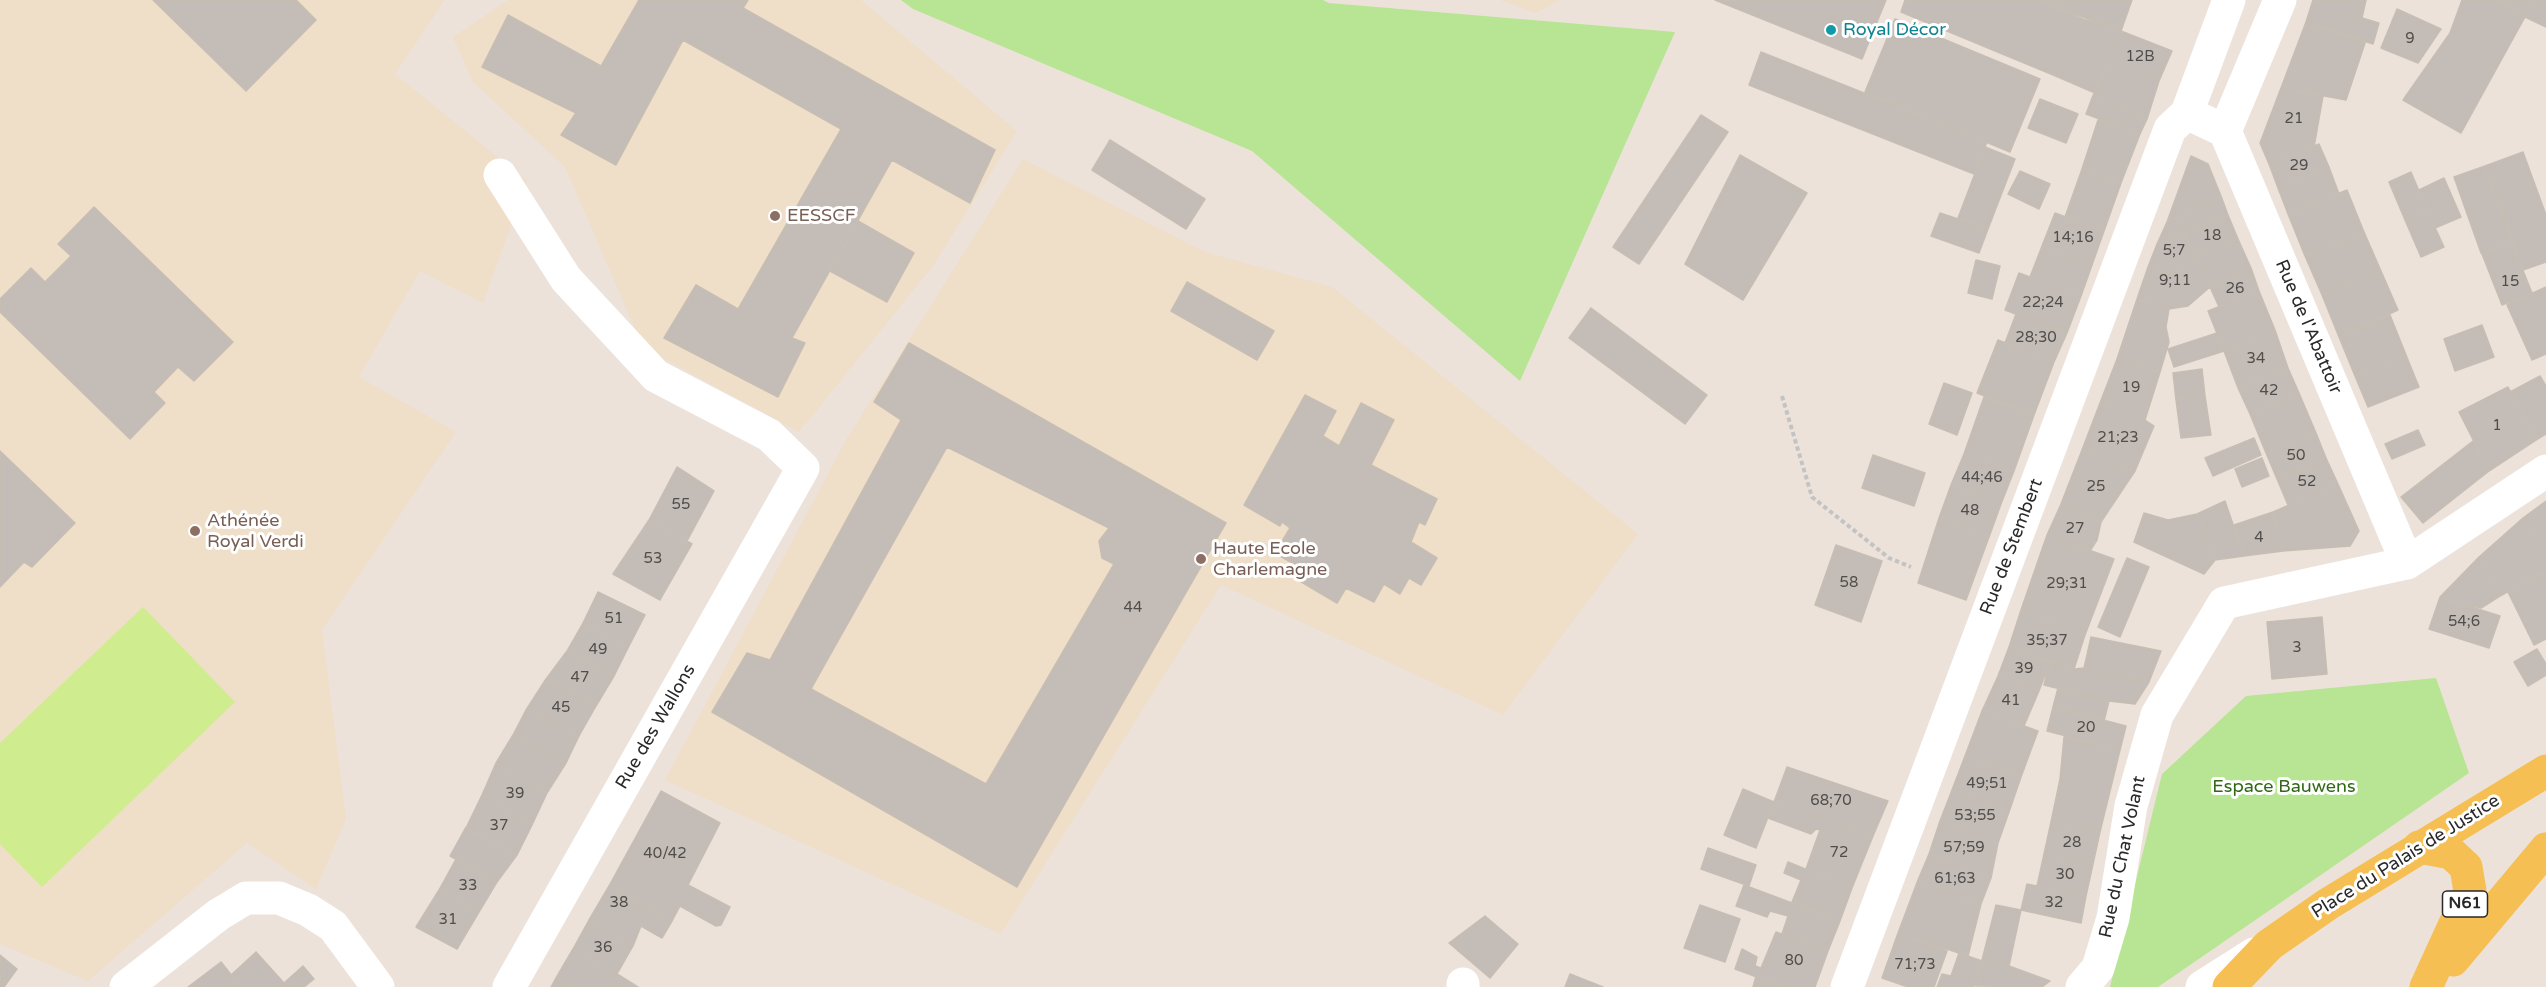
<!DOCTYPE html>
<html>
<head>
<meta charset="utf-8">
<style>
  body { margin:0 }
  canvas { display:block; background:#ece2da }
</style>
</head>
<body>
<canvas width="2546" height="987"></canvas>
<script>
const ctx = document.querySelector('canvas').getContext('2d');
ctx.lineJoin = 'round';
function fill(path, color) {
  ctx.fillStyle = color;
  ctx.fill(path, 'evenodd');
}
function poly(rows) {
  const path = new Path2D();
  for (const r of rows) {
    path.moveTo(r[0], r[1]);
    for (let i = 2; i < r.length; i += 2) path.lineTo(r[i], r[i + 1]);
  }
  return path;
}
function trace(path, color, width, dash) {
  ctx.strokeStyle = color;
  ctx.lineWidth = width;
  ctx.lineCap = dash ? 'butt' : 'round';
  ctx.setLineDash(dash || []);
  ctx.stroke(path);
}
function drawText(font, color, halo, rows, align = 'center') {
  ctx.font = font + ' "Varela Round",sans-serif';
  ctx.lineWidth = 6;
  ctx.setLineDash([]);
  ctx.textBaseline = 'middle';
  ctx.strokeStyle = halo;
  ctx.fillStyle = color;
  for (const [text, x, y, turn = 0] of rows) {
    ctx.save();
    ctx.translate(x, y);
    ctx.rotate((+turn || 0) * Math.PI / 180);
    ctx.textAlign = isNaN(turn) ? turn : align;
    if (halo) ctx.strokeText(text, 0, 0);
    ctx.fillText(text, 0, 0);
    ctx.restore();
  }
}
fill(poly([
  [0,0,445,0,395,74,527,181,483,303,420,271,359,377,456,432,322,630,346,819,316,889,247,843,88,981,0,944],
  [508,0,861,0,1017,131,933,266,799,432,643,347,565,167,473,82,453,37],
  [1500,0,1559,0,1536,13],
  [1023,159,1205,252,1332,287,1638,534,1503,715,1221,585,1001,934,665,780,846,440]
]), '#efdec8');
fill(poly([
  [901,0,1323,0,1329,3,1675,32,1520,381,1252,151,913,9],
  [2436,678,2469,773,2158,987,2110,987,2162,774,2246,696]
]), '#b8e593');
fill(poly([
  [143,607,235,702,42,887,0,844,0,743]
]), '#cfed8e');
const building = poly([
  [153,0,296,0,316,20,246,91,153,0],
  [639,0,748,0,743,8,995,150,970,203,892,160,792,338,805,343,778,397,664,338,696,285,738,309,841,129,683,40,616,165,561,135,576,113,482,67,508,15,601,66,639,0],
  [1715,0,1886,0,1862,59,1715,0],
  [1905,0,2037,0,2083,19,2058,77,1901,12,1905,0],
  [2037,0,2132,0,2121,31,2037,0],
  [2313,0,2366,0,2362,18,2379,23,2373,44,2306,22,2313,0],
  [2462,0,2495,0,2525,17,2461,133,2403,100,2450,33,2462,0],
  [2495,0,2534,0,2525,17,2495,0],
  [2534,0,2546,0,2546,27,2525,17,2534,0],
  [2397,9,2441,29,2418,63,2381,48,2397,9],
  [1895,19,2040,79,2010,152,1865,92,1895,19],
  [2083,19,2121,31,2095,93,2058,77,2083,19],
  [2306,22,2365,43,2346,100,2281,88,2306,22],
  [2121,31,2172,51,2159,81,2107,64,2121,31],
  [1761,52,1987,142,1974,174,1749,85,1761,52],
  [2107,64,2159,81,2147,119,2092,98,2107,64],
  [2281,88,2323,96,2314,147,2269,164,2260,143,2281,88],
  [2092,98,2147,119,2140,134,2086,114,2092,98],
  [2040,99,2078,114,2066,143,2028,128,2040,99],
  [1701,115,1728,132,1639,264,1613,247,1701,115],
  [2098,120,2140,134,2121,183,2082,169,2098,120],
  [1110,140,1205,199,1186,229,1092,170,1110,140],
  [2319,144,2329,167,2278,188,2269,164,2319,144],
  [1985,147,2015,159,1988,229,1958,218,1985,147],
  [2523,152,2546,215,2546,262,2523,270,2485,166,2523,152],
  [1740,155,1807,193,1743,300,1685,264,1740,155],
  [2191,156,2208,164,2221,196,2167,222,2191,156],
  [2485,166,2512,243,2481,253,2454,177,2485,166],
  [2329,167,2339,194,2288,214,2278,188,2329,167],
  [2082,169,2121,183,2104,231,2065,217,2082,169],
  [2020,171,2050,184,2039,209,2008,194,2020,171],
  [2411,172,2427,210,2405,220,2389,182,2411,172],
  [2444,178,2461,217,2435,228,2419,190,2444,178],
  [2347,190,2364,232,2305,256,2288,214,2347,190],
  [2221,196,2228,215,2185,233,2178,217,2221,196],
  [94,207,233,342,194,381,178,367,154,392,165,403,130,439,0,312,0,299,31,268,45,282,71,256,58,244,94,207],
  [2427,210,2444,247,2421,257,2405,220,2427,210],
  [1940,213,1988,229,1979,253,1931,236,1940,213],
  [2055,213,2104,231,2092,265,2042,246,2055,213],
  [2228,215,2238,239,2195,257,2185,233,2228,215],
  [2178,217,2185,233,2157,244,2167,222,2178,217],
  [858,221,914,253,887,302,830,271,858,221],
  [2364,232,2381,271,2322,295,2305,256,2364,232],
  [2185,233,2195,257,2166,274,2148,267,2157,244,2185,233],
  [2238,239,2251,268,2210,287,2195,257,2238,239],
  [2512,243,2532,293,2502,305,2482,254,2512,243],
  [2042,246,2092,265,2081,296,2030,277,2042,246],
  [2195,257,2210,287,2188,306,2169,309,2137,299,2148,267,2166,274,2195,257],
  [1976,260,2000,266,1992,299,1968,293,1976,260],
  [2251,268,2259,291,2219,307,2210,287,2251,268],
  [2381,271,2398,310,2339,337,2322,295,2381,271],
  [2019,273,2081,296,2067,333,2005,310,2019,273],
  [1187,282,1274,331,1257,360,1171,311,1187,282],
  [2546,287,2546,354,2532,360,2507,305,2546,287],
  [2259,291,2275,330,2224,351,2208,311,2259,291],
  [2137,299,2169,309,2166,327,2169,342,2160,372,2117,359,2137,299],
  [1591,308,1707,395,1685,424,1569,338,1591,308],
  [2016,314,2067,333,2054,362,2005,343,2016,314],
  [2390,315,2406,355,2355,376,2339,337,2390,315],
  [2482,325,2494,357,2455,371,2444,339,2482,325],
  [2275,330,2288,368,2238,388,2224,351,2275,330],
  [2217,333,2224,351,2174,367,2168,349,2217,333],
  [1998,340,2054,362,2034,415,1977,393,1998,340],
  [909,343,1226,523,1017,887,712,712,747,653,770,660,901,420,874,402,909,343],
  [947,447,1109,528,1099,541,1102,558,1114,564,986,784,811,689,947,447],
  [2406,355,2419,387,2368,407,2355,376,2406,355],
  [2117,359,2160,372,2145,420,2100,403,2117,359],
  [2288,368,2299,393,2250,414,2238,388,2288,368],
  [2202,369,2205,396,2176,400,2173,373,2202,369],
  [2540,376,2546,386,2546,434,2536,440,2510,392,2540,376],
  [1944,383,1972,393,1957,435,1929,424,1944,383],
  [2508,387,2536,440,2489,471,2459,412,2508,387],
  [2299,393,2316,433,2266,453,2250,414,2299,393],
  [1305,395,1336,411,1323,436,1339,446,1361,403,1394,420,1371,465,1437,499,1425,525,1419,522,1411,542,1437,558,1421,585,1409,578,1400,594,1384,584,1374,602,1346,588,1337,603,1298,580,1304,570,1275,553,1290,528,1282,522,1280,526,1244,505,1305,395],
  [2205,396,2211,435,2181,438,2176,400,2205,396],
  [1984,397,2034,415,2014,471,1964,454,1984,397],
  [2100,403,2145,420,2154,426,2135,471,2082,450,2100,403],
  [2418,430,2425,445,2392,459,2385,444,2418,430],
  [2316,433,2326,458,2277,479,2266,453,2316,433],
  [2254,438,2261,455,2213,476,2205,458,2254,438],
  [2473,441,2489,471,2423,523,2401,497,2473,441],
  [2082,450,2135,471,2101,522,2061,504,2082,450],
  [0,451,75,523,32,567,24,562,0,587,0,451],
  [1964,454,2014,471,2001,504,1951,485,1964,454],
  [1873,455,1925,473,1914,506,1862,488,1873,455],
  [2262,458,2269,476,2242,487,2235,469,2262,458],
  [2326,458,2338,484,2288,505,2277,479,2326,458],
  [677,467,714,491,687,541,649,520,677,467],
  [2338,484,2359,531,2350,546,2283,551,2273,512,2338,484],
  [1951,485,2001,504,1989,537,1939,518,1951,485],
  [2225,501,2244,556,2215,560,2197,514,2225,501],
  [2546,501,2546,559,2523,518,2546,501],
  [2061,504,2101,522,2097,540,2090,551,2047,535,2061,504],
  [2273,512,2283,551,2244,556,2234,525,2273,512],
  [2144,513,2168,520,2197,514,2215,560,2204,574,2134,542,2144,513],
  [1939,518,1989,537,1966,600,1918,583,1939,518],
  [2523,518,2546,559,2546,571,2500,596,2479,557,2523,518],
  [649,520,692,544,660,600,613,574,649,520],
  [2047,535,2114,559,2085,635,2021,610,2047,535],
  [1836,545,1882,561,1861,622,1815,605,1836,545],
  [2479,557,2500,596,2481,608,2440,597,2479,557],
  [2127,558,2149,567,2120,637,2098,627,2127,558],
  [2546,572,2546,639,2534,645,2508,592,2546,572],
  [598,592,645,615,628,648,583,623,598,592],
  [2440,597,2500,616,2489,648,2429,629,2440,597],
  [2021,610,2085,635,2074,669,2009,647,2021,610],
  [2322,617,2327,674,2272,679,2267,622,2322,617],
  [583,623,628,648,614,676,567,651,583,623],
  [2091,637,2161,651,2149,682,2084,668,2091,637],
  [2009,647,2050,662,2039,691,1998,676,2009,647],
  [2537,649,2546,664,2546,675,2528,686,2514,662,2537,649],
  [567,651,614,676,596,706,546,679,567,651],
  [2050,662,2074,669,2084,668,2149,682,2135,704,2109,701,2044,685,2050,662],
  [1998,676,2039,691,2024,726,1982,711,1998,676],
  [546,679,596,706,579,736,526,710,546,679],
  [2058,688,2109,701,2104,721,2053,707,2058,688],
  [2053,707,2126,726,2120,750,2047,731,2053,707],
  [526,710,579,736,566,763,513,735,526,710],
  [1982,711,2038,731,2021,777,1965,756,1982,711],
  [513,735,566,763,547,793,496,763,513,735],
  [2064,737,2120,750,2100,832,2051,822,2060,779,2064,737],
  [1965,756,2021,777,2009,812,1952,790,1965,756],
  [496,763,547,793,532,825,482,795,496,763],
  [1787,767,1888,801,1873,836,1774,802,1787,767],
  [1743,789,1774,802,1756,848,1724,835,1743,789],
  [1952,790,2009,812,1998,843,1940,821,1952,790],
  [661,791,720,823,688,885,730,907,721,925,716,926,680,906,672,921,609,886,661,791],
  [482,795,532,825,517,855,466,828,482,795],
  [1774,802,1873,836,1852,888,1806,869,1820,830,1816,829,1811,834,1768,818,1774,802],
  [1940,821,1998,843,1991,878,1929,854,1940,821],
  [2051,822,2100,832,2093,864,2044,854,2051,822],
  [466,827,517,855,497,882,450,856,466,827],
  [1708,848,1756,865,1749,886,1701,869,1708,848],
  [1929,854,1991,878,1981,904,1918,880,1929,854],
  [2044,854,2093,864,2086,896,2037,886,2044,854],
  [456,859,497,882,479,912,439,890,456,859],
  [1788,862,1852,888,1840,921,1792,902,1801,880,1784,873,1788,862],
  [1918,880,1981,904,1968,956,1898,933,1918,880],
  [2027,884,2086,896,2081,923,2021,910,2027,884],
  [1744,885,1840,921,1828,951,1782,934,1788,916,1770,911,1767,917,1736,906,1744,885],
  [609,886,672,921,662,938,641,926,633,946,589,920,609,886],
  [439,890,479,912,457,949,416,927,439,890],
  [1700,905,1740,919,1725,962,1684,948,1700,905],
  [1996,905,2021,910,2009,966,1982,960,1996,905],
  [1485,916,1518,944,1490,978,1449,943,1485,916],
  [589,920,633,946,617,974,573,949,589,920],
  [1776,932,1828,951,1815,987,1784,987,1735,969,1742,949,1757,957,1755,966,1761,968,1776,932],
  [1898,933,1947,951,1934,987,1908,987,1882,978,1898,933],
  [573,949,617,974,638,987,573,987,556,978,573,949],
  [256,952,284,983,287,987,241,987,231,975,256,952],
  [1959,953,1982,961,1973,987,1937,987,1942,974,1951,976,1959,953],
  [0,955,17,969,4,987,0,987,0,955],
  [1982,960,2009,966,2050,981,2042,987,1975,986,1982,960],
  [221,962,241,987,188,987,221,962],
  [303,966,314,979,304,987,287,987,284,983,303,966],
  [1570,974,1603,987,1565,987,1570,974],
  [1756,976,1784,987,1753,987,1756,976],
  [556,978,573,987,551,987,556,978]
]);
fill(building, '#c4bcb6');
trace(building, '#c7beb3', 1.5);
trace(poly([
  [1782,396,1812,497,1889,558,1911,567]
]), '#c3c3c3', 4, [4.5, 3]);
trace(poly([
  [2187,113,2225,131,2407,563],
  [2225,131,2280,0],
  [500,175,566,279,656,376,769,435,803,468,509,987],
  [1463,984,1463,987],
  [126,987,218,915,246,898,279,898,308,910,333,926,378,987],
  [1847,987,2170,129,2187,113,2229,0],
  [2082,987,2098,968,2113,918,2131,806,2157,715,2224,603,2407,563,2546,471],
  [2202,987,2254,954]
]), '#fff', 33);
trace(poly([
  [2419,847,2451,853,2466,867,2470,891,2426,987],
  [2453,960,2546,849],
  [2229,987,2269,945,2328,904,2546,771]
]), '#f6bf54', 33);
for (const [x, y, r, color] of [
  [1831,30,6,"#0f9aa8"],
  [775,216,6,"#8d6e63"],
  [195,531,6,"#8d6e63"],
  [1201,559,6,"#8d6e63"]
]) {
  const dot = new Path2D();
  dot.arc(x, y, r, 0, 2 * Math.PI);
  ctx.fillStyle = color;
  ctx.fill(dot);
  trace(dot, '#fff', 2);
}
drawText('15px', '#504e4c', null, [
  ["9",2410,39],
  ["12B",2140,57],
  ["21",2294,119],
  ["29",2299,166],
  ["18",2212,236],
  ["14;16",2073,238],
  ["5;7",2174,251],
  ["9;11",2175,281],
  ["15",2510,282],
  ["26",2235,289],
  ["22;24",2043,303],
  ["28;30",2036,338],
  ["34",2256,359],
  ["19",2131,388],
  ["42",2269,391],
  ["1",2497,426],
  ["21;23",2118,438],
  ["50",2296,456],
  ["44;46",1982,478],
  ["52",2307,482],
  ["25",2096,487],
  ["55",681,505],
  ["48",1970,511],
  ["27",2075,529],
  ["4",2259,538],
  ["53",653,559],
  ["58",1849,583],
  ["29;31",2067,584],
  ["44",1133,608],
  ["51",614,619],
  ["54;6",2464,622],
  ["35;37",2047,641],
  ["3",2297,648],
  ["49",598,650],
  ["39",2024,669],
  ["47",580,678],
  ["41",2011,701],
  ["45",561,708],
  ["20",2086,728],
  ["49;51",1987,784],
  ["39",515,794],
  ["68;70",1831,801],
  ["53;55",1975,816],
  ["37",499,826],
  ["28",2072,843],
  ["57;59",1964,848],
  ["72",1839,853],
  ["40/42",665,854],
  ["30",2065,875],
  ["61;63",1955,879],
  ["33",468,886],
  ["38",619,903],
  ["32",2054,903],
  ["31",448,920],
  ["36",603,948],
  ["80",1794,961],
  ["71;73",1915,965]
]);
for (const [x, y, w] of [
  [2465,904,45]
]) {
  const box = new Path2D();
  box.roundRect(x - w / 2, y - 13, w, 26, 4.5);
  ctx.fillStyle = '#fff';
  ctx.fill(box);
  trace(box, '#292929', 1.5);
}
drawText('bold 16px', '#292929', null, [
  ["N61",2465,904]
]);
drawText('18px', '#0d838f', '#fff', [
  ["Royal Décor",1843,30]
], 'left');
drawText('18px', '#785e54', '#fff', [
  ["EESSCF",787,216],
  ["Athénée",207,521],
  ["Royal Verdi",207,542],
  ["Haute Ecole",1213,549],
  ["Charlemagne",1213,570]
], 'left');
drawText('18px', '#292929', '#fff', [
  ["Rue de l'Abattoir",2308,327,67],
  ["Rue de Stembert",2012,547,-69],
  ["Rue des Wallons",656,727,-60],
  ["Rue du Chat Volant",2123,857,-78],
  ["Place du Palais de Justice",2406,857,-32]
]);
drawText('18px', '#306816', '#fff', [
  ["Espace Bauwens",2284,787]
]);
</script>
</body>
</html>
